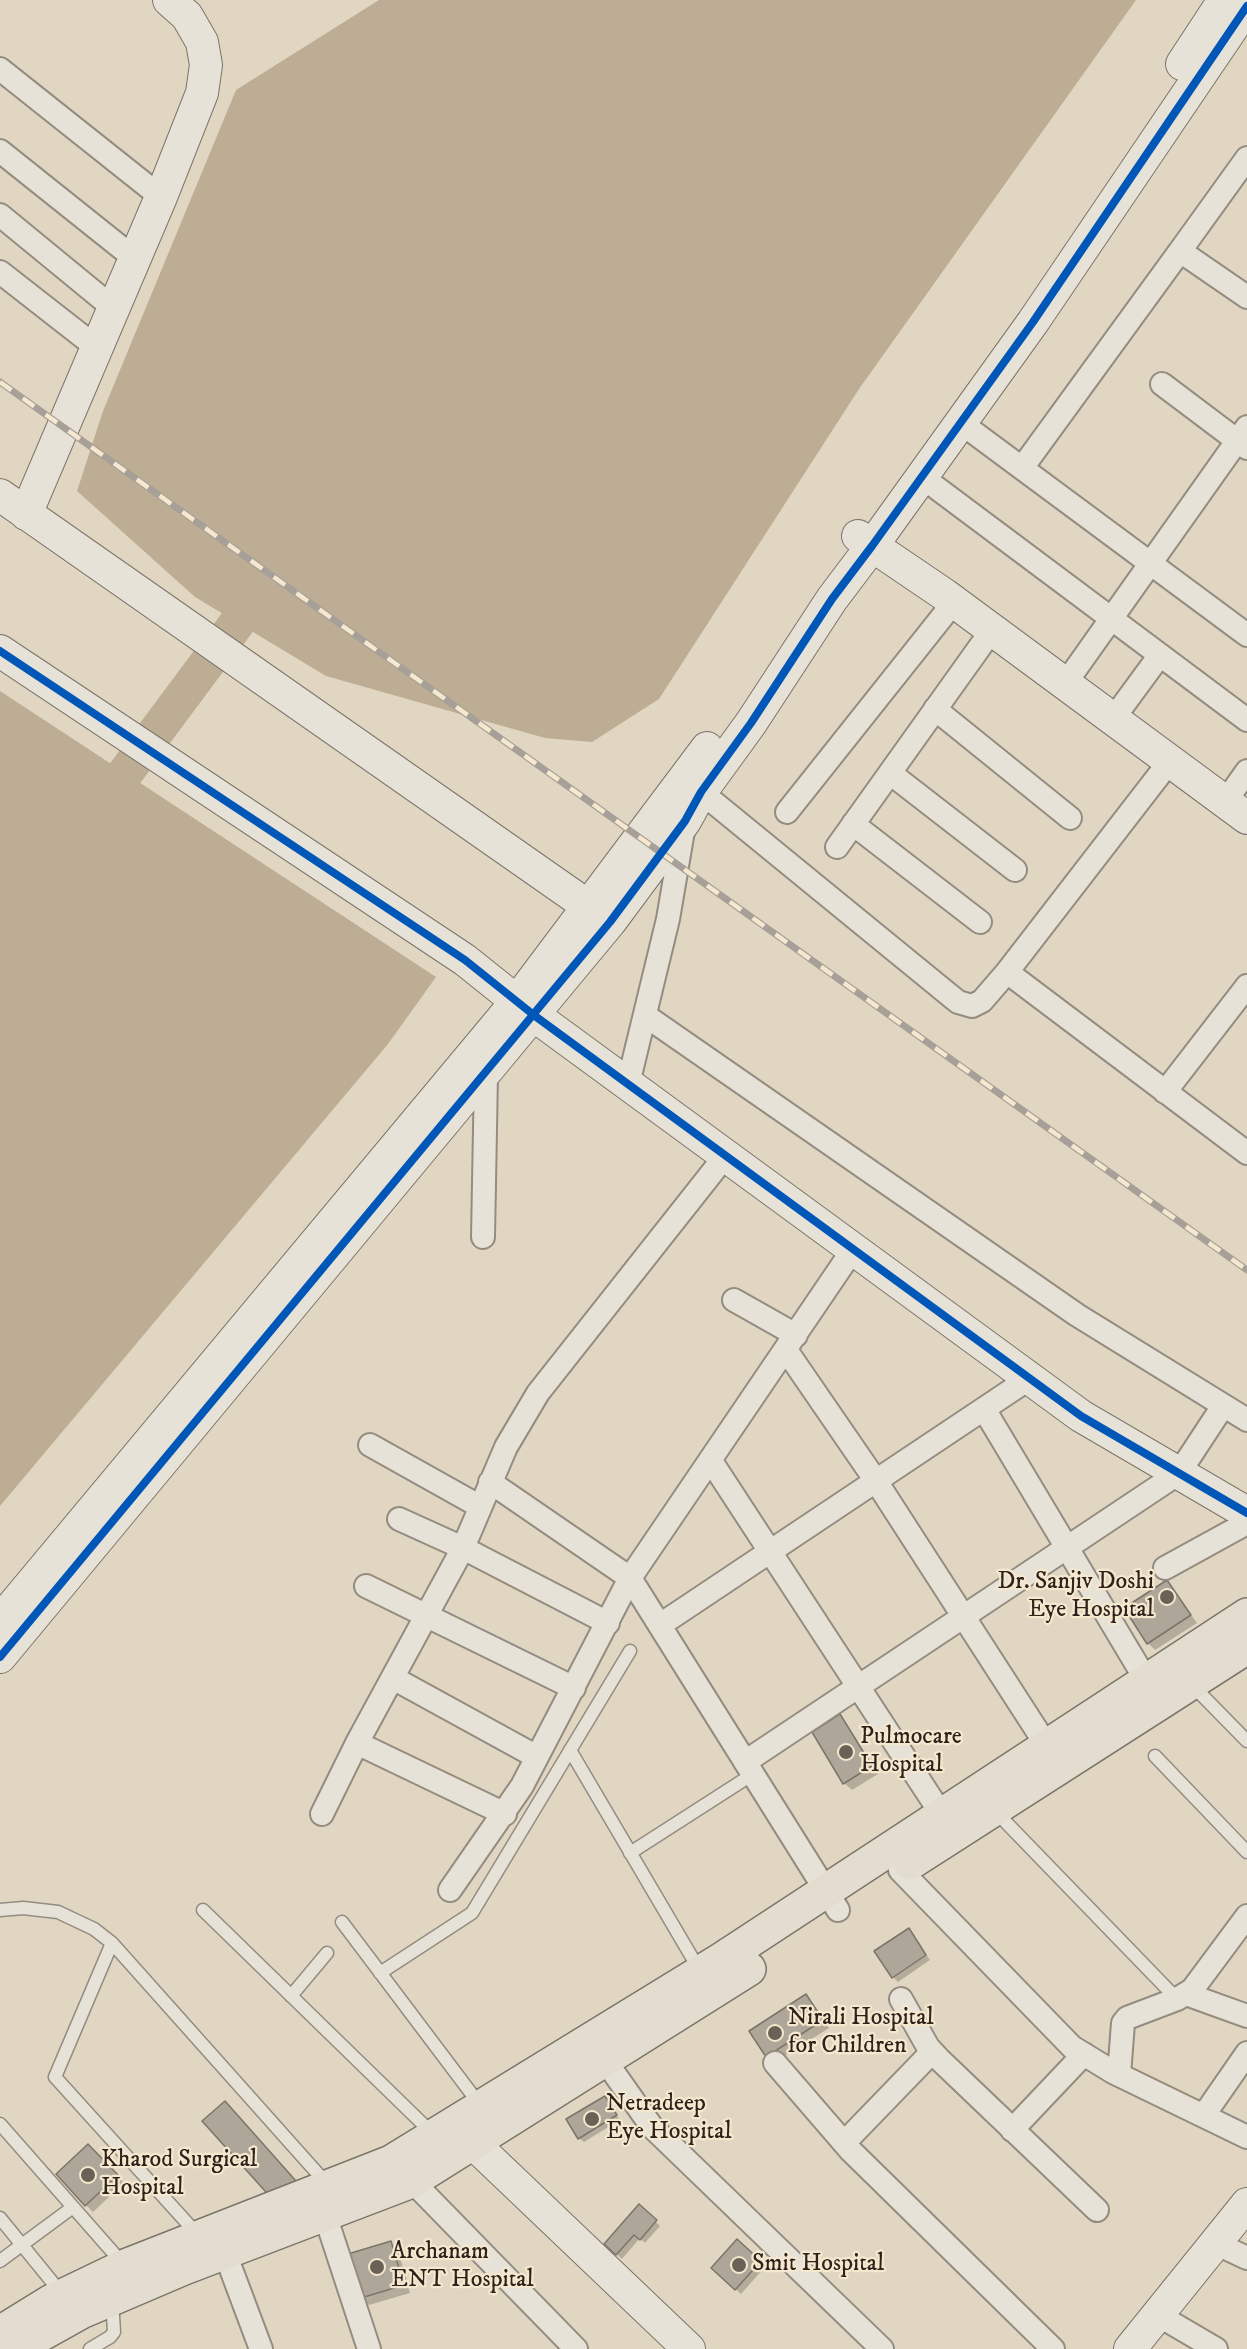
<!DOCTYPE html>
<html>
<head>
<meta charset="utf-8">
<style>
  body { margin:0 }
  canvas { display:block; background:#e1d6c1 }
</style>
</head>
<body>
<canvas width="1247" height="2349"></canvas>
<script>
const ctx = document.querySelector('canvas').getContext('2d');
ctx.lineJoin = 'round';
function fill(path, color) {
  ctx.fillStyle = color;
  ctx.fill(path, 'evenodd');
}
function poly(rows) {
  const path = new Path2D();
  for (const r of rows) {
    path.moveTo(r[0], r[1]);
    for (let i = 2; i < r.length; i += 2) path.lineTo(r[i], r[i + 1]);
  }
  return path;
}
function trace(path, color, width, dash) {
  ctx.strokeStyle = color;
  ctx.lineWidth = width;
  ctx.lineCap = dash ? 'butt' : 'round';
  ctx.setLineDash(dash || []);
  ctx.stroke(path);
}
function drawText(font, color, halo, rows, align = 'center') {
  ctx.font = font + ' "IM FELL DW Pica",serif';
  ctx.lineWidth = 4.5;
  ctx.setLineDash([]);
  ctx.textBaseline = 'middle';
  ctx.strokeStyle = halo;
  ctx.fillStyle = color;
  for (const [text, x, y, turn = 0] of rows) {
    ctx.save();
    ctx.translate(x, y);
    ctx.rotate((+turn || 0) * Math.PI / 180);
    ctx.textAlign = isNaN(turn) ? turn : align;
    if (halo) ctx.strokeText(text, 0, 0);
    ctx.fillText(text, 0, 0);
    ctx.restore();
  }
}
fill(poly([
  [379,0,1136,0,859,389,659,699,592,742,545,738,326,676,195,597,77,491,103,411,236,90],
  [0,691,436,977,388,1044,0,1506]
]), '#bdad94');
fill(poly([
  [1167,1581,1197,1623,1155,1650,1148,1643],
  [840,1716,847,1724,878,1774,852,1790,844,1783],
  [913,1935,930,1960,898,1982,893,1977],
  [806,1996,829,2028,774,2063,767,2056],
  [605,2098,620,2120,584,2142,579,2138],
  [88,2146,124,2183,93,2212,86,2205],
  [639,2206,660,2226,645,2243,640,2238,622,2259,606,2244],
  [737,2241,765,2267,741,2294,713,2268],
  [390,2242,398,2250,410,2293,369,2305,362,2298]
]), '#0003');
trace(poly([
  [97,811,266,584]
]), '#bdad94', 36);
const building = poly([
  [1167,1580,1191,1615,1147,1644,1124,1608,1167,1580],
  [840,1714,872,1766,843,1784,812,1732,840,1714],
  [909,1928,926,1955,892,1978,874,1951,909,1928],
  [806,1994,823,2020,766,2057,749,2031,806,1994],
  [605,2096,617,2115,578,2139,566,2119,605,2096],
  [225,2101,296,2181,274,2201,202,2121,225,2101],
  [88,2144,118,2175,85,2206,56,2174,88,2144],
  [639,2204,657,2220,640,2240,634,2235,616,2255,604,2244,639,2204],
  [737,2239,761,2261,735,2290,711,2268,737,2239],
  [391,2241,404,2285,361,2298,348,2254,391,2241]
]);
fill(building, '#aea799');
trace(building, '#7b746a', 1.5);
const lane = poly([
  [1191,1684,1247,1741],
  [570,1750,700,1971],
  [1155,1756,1247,1852],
  [995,1811,1177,1999],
  [630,1853,753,1774],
  [0,1910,23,1908,58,1912,94,1929,112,1943,327,2184],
  [203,1910,432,2133],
  [342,1922,480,2105],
  [112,1943,55,2077,198,2235],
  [380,1973,472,1913,630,1651],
  [291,1996,327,1953],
  [0,2124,124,2265],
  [0,2218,62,2294],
  [0,2261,73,2207],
  [90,2349,110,2337,114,2332,112,2300]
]);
const street = poly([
  [0,69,161,197],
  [0,151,134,258],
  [0,215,112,307],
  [1180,251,1247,158],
  [0,272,96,347],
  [1162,384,1247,448],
  [961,423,1247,635],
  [1022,468,1180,251,1247,297],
  [922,477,1247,720],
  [1065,684,1247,427],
  [935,709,1070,818],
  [1113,719,1160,655],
  [890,773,1015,870],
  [701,792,958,1002,972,1006,982,1001,1007,972,1170,761],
  [1225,802,1247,771],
  [787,812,954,602],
  [853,824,980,922],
  [837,847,992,630],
  [1007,972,1247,1153],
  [646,1016,1077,1315,1247,1420],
  [628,1084,668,919,684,825],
  [1165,1092,1247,986],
  [483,1237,486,1075],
  [734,1300,796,1335],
  [786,1350,876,1481,1047,1746],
  [984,1409,1146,1680],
  [370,1445,479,1506],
  [711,1461,942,1815],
  [490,1482,630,1578,838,1910],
  [399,1519,463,1548,608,1623],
  [1165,1568,1247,1523],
  [366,1586,574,1688],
  [660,1625,1030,1378],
  [393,1678,537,1757],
  [357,1743,505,1814],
  [745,1762,1179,1473,1223,1406],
  [322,1814,357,1743,463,1548,506,1447,538,1393,726,1155],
  [900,1870,1072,2047,1113,2072,1247,2137],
  [450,1890,522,1786,630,1578,854,1248],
  [1186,1994,1247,2016],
  [901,1999,928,2047,940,2060,1097,2210],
  [597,2049,652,2127,882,2349],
  [775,2063,851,2151,1053,2349],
  [1119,2075,1123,2023,1127,2018,1177,1999,1192,1990,1247,1916],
  [1204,2115,1247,2053],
  [1012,2130,1084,2054],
  [844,2143,932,2052],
  [412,2181,576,2349],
  [325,2215,369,2349],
  [1215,2243,1247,2258],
  [225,2253,261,2349],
  [1158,2315,1216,2349]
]);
const secondary = poly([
  [1182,64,1224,0],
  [0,495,605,918],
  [26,514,161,197,202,93,206,65,202,42,187,16,169,0],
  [858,536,945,595,1247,818],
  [0,651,465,960,535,1016,1081,1416,1247,1513],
  [0,1621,517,1001,707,748],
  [0,1657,610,922,685,821,701,792,751,723,832,599,872,546,1033,322,1247,6],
  [454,2125,689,2349],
  [1130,2349,1247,2204]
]);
const highway = poly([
  [910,1863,1247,1647],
  [0,2333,50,2302,125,2266,391,2162,722,1959,1247,1615],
  [15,2349,81,2312,184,2268,412,2181,749,1969]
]);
trace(lane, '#948c80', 15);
trace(street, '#948c80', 26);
trace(secondary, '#7b746a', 34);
trace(highway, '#7b746a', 36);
trace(lane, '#e7e2d7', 12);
trace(street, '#e7e2d7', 22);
trace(secondary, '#e7e2d7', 32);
trace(highway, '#e3ddd0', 33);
const rail = poly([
  [0,382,1247,1270]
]);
trace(rail, '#a6a098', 7);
trace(rail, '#f5e8ce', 4.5, [14]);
trace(poly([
  [0,651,465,960,535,1016,1081,1416,1247,1513],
  [0,1657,610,922,685,821,701,792,751,723,832,599,872,546,1033,322,1247,6]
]), '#0057b8', 8);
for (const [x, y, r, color] of [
  [1167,1597,8,"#6c6156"],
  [846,1752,8,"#6c6156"],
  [775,2033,8,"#6c6156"],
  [592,2119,8,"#6c6156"],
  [88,2175,8,"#6c6156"],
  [739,2265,8,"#6c6156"],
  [377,2267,8,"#6c6156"]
]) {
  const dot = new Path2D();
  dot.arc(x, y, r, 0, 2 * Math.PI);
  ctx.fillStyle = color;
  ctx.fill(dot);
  trace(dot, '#f5e8ce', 2);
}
drawText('24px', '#2d221c', '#f5e8ce', [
  ["Dr. Sanjiv Doshi",1154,1583,"right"],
  ["Eye Hospital",1154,1611,"right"],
  ["Pulmocare",860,1738],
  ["Hospital",860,1766],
  ["Nirali Hospital",788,2019],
  ["for Children",788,2047],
  ["Netradeep",606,2105],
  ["Eye Hospital",606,2133],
  ["Kharod Surgical",101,2161],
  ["Hospital",101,2189],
  ["Archanam",391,2253],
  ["ENT Hospital",391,2281],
  ["Smit Hospital",752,2265]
], 'left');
</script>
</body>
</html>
